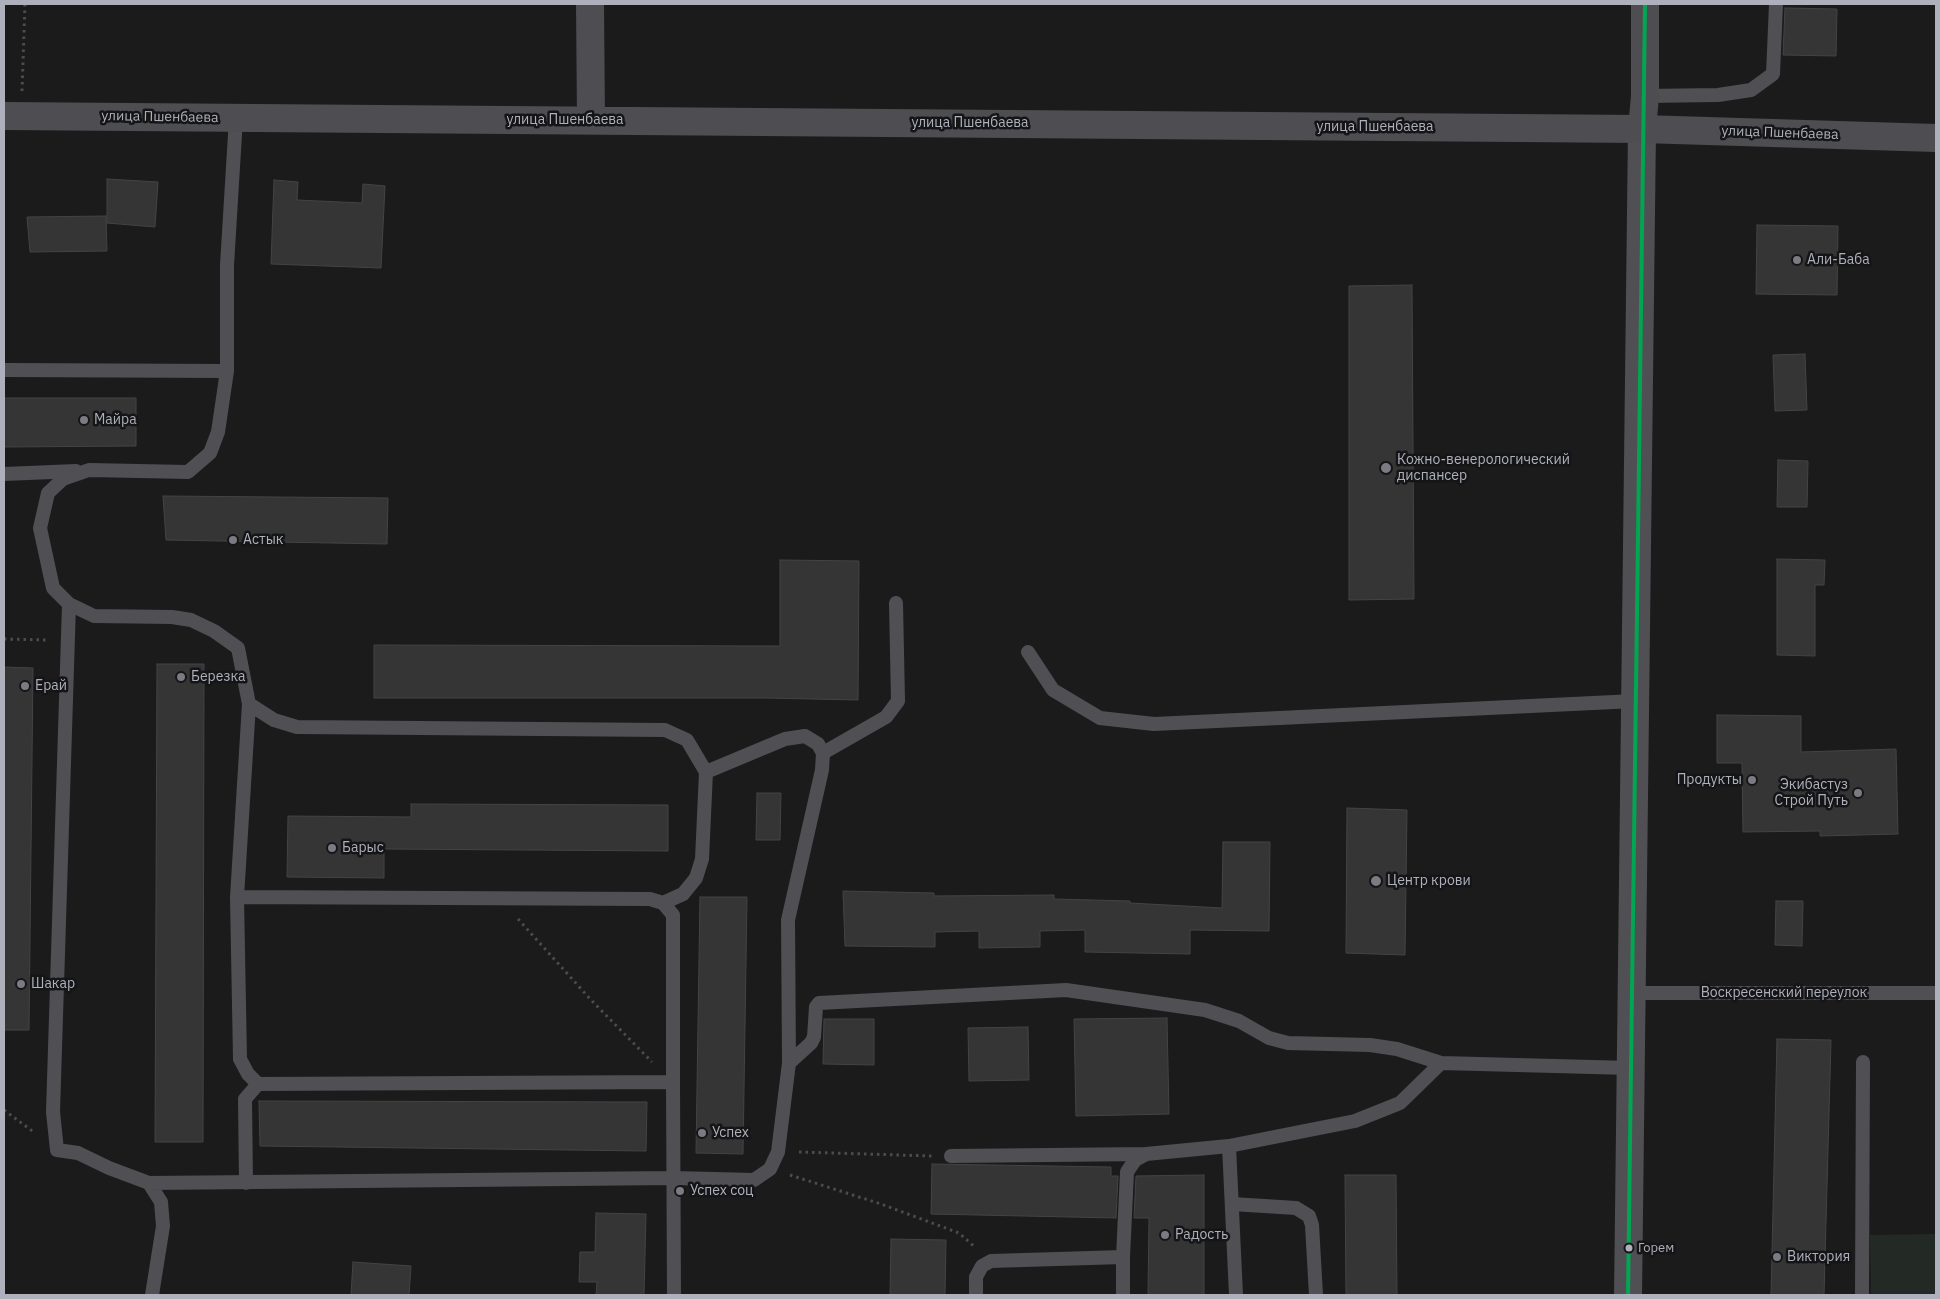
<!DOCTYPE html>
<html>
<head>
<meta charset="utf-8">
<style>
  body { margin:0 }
  #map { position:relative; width:1940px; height:1299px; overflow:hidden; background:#1b1b1b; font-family:"IBM Plex Sans",sans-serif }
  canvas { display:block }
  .frame { position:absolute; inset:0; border:5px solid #aeb1bb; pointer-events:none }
</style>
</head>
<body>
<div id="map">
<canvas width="1940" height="1299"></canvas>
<div class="frame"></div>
</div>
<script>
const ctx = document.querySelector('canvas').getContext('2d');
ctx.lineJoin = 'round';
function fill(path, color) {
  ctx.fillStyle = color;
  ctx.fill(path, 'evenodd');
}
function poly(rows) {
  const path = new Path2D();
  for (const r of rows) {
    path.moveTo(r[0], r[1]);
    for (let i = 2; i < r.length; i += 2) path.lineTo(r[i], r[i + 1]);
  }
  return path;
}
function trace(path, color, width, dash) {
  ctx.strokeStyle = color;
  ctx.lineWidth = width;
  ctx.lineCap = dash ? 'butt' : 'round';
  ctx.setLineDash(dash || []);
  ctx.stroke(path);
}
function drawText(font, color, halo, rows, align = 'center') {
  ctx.font = font + ' "IBM Plex Sans",sans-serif';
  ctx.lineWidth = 5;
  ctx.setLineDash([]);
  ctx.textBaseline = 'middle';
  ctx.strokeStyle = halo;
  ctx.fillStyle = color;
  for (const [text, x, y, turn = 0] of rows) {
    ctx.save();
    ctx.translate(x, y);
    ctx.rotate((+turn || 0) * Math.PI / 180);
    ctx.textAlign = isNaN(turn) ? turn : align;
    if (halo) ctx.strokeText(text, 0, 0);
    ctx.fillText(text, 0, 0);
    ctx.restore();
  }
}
fill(poly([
  [1936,1234,1936,1295,1871,1295,1870,1235]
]), '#232a25');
const building = poly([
  [1785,8,1837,9,1836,56,1783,55,1785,8],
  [107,179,158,182,155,227,107,223,107,179],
  [274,180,298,182,297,200,362,203,363,184,385,186,381,268,271,264,274,180],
  [106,216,107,251,30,252,27,217,106,216],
  [1757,225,1838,226,1837,295,1756,294,1757,225],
  [1412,285,1414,599,1349,600,1349,286,1412,285],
  [1805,354,1807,410,1775,411,1773,355,1805,354],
  [4,398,136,398,136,446,4,447,4,398],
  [1778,460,1808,461,1807,507,1777,507,1778,460],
  [163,496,388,498,387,544,166,540,163,496],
  [1777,559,1825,560,1824,585,1815,585,1815,656,1777,655,1777,559],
  [780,560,859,561,858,700,766,698,374,698,374,645,780,646,780,560],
  [157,664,204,664,203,1142,155,1142,157,664],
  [4,667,33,668,29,1030,4,1030,4,667],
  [1717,715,1801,716,1801,752,1896,749,1898,834,1820,836,1820,831,1743,832,1742,763,1717,763,1717,715],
  [757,793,781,793,780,840,756,840,757,793],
  [411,804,668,805,668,851,384,849,384,878,287,877,288,816,411,817,411,804],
  [1347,808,1407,810,1405,955,1346,953,1347,808],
  [1223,842,1270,842,1269,931,1190,930,1190,954,1085,952,1085,930,1040,931,1040,947,979,948,979,931,935,932,935,947,845,946,843,891,934,893,934,896,1054,895,1054,899,1130,901,1130,903,1222,908,1223,842],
  [700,897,747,897,743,1154,696,1153,700,897],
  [1776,901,1803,901,1802,946,1775,945,1776,901],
  [1167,1018,1169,1114,1076,1116,1074,1019,1167,1018],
  [824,1019,874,1019,874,1065,823,1064,824,1019],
  [1028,1027,1029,1080,969,1081,968,1028,1028,1027],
  [1777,1039,1831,1040,1824,1295,1771,1295,1777,1039],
  [259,1101,647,1102,646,1151,260,1146,259,1101],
  [932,1164,1111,1167,1111,1176,1118,1176,1116,1218,931,1214,932,1164],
  [1204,1175,1204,1295,1148,1295,1149,1218,1134,1218,1136,1176,1204,1175],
  [1345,1175,1396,1175,1397,1295,1346,1295,1345,1175],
  [596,1213,646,1214,644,1295,596,1295,597,1282,579,1282,580,1252,595,1252,596,1213],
  [891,1239,946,1240,945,1295,890,1295,891,1239],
  [353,1262,411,1266,409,1295,351,1295,353,1262]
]);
fill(building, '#353536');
trace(building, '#444447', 1);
trace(poly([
  [22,91,25,4],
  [4,639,48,640],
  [518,919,592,1001,652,1062],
  [4,1110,35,1133],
  [799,1152,932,1156],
  [790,1175,881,1204,959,1233,976,1248]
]), '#4b4c4f', 3, [2.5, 4]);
trace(poly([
  [1645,96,1718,95,1751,90,1773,74,1776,4],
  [236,118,227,265,227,371,218,432,210,453,188,472,89,470,63,479,48,493,40,528,53,588,69,604,94,616,172,617,191,620,214,631,238,648,249,704,237,897,240,1059,248,1074,258,1084,673,1082,674,1295],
  [4,370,227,371],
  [4,474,76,471],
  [69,604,53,1112,57,1150,78,1153,109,1168,149,1183,161,1202,163,1226,152,1295],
  [1028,652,1053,690,1100,718,1154,724,1635,701],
  [249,704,274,720,297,727,665,730,687,740,706,772,702,859,696,878,683,894,663,903],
  [823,753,886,717,898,701,896,603],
  [237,897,650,899,663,903,673,915,673,1082],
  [1631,993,1936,993],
  [789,1063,811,1043,814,1037,816,1007,819,1003,1066,990,1205,1010,1239,1021,1269,1038,1288,1043,1370,1045,1397,1049,1441,1063,1630,1068],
  [1229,1146,1236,1295],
  [951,1156,1146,1154],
  [149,1183,674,1178,754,1180,770,1169,778,1152,789,1063,788,920,822,770,823,753,818,744,805,736,785,739,706,772],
  [246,1183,245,1099,258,1084],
  [1232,1204,1296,1208,1309,1216,1312,1225,1316,1295],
  [976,1295,976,1277,982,1266,991,1261,1123,1257],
  [1123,1295,1123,1257,1127,1172,1135,1160,1146,1154,1229,1146,1355,1121,1400,1103,1441,1063],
  [1862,1295,1863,1062]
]), '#505054', 14);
trace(poly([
  [1628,1295,1642,129]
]), '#505054', 28);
trace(poly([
  [590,4,591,120],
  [4,116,1642,129,1936,138],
  [1642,129,1645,96,1645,4]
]), '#4e4e52', 28);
trace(poly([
  [1628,1295,1645,4]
]), '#00a651', 4);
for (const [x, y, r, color] of [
  [1797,260,5,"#7b7c83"],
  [84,420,5,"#7b7c83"],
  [1386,468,6,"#7b7c83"],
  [233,540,5,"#7b7c83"],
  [181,677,5,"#7b7c83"],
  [25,686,5,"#7b7c83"],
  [1752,780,5,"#7b7c83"],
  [1858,793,5,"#7b7c83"],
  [332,848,5,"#7b7c83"],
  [1376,881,6,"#7b7c83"],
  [21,984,5,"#7b7c83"],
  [702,1133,5,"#7b7c83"],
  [680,1191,5,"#7b7c83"],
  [1165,1235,5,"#7b7c83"],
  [1629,1248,4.5,"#aeb1bb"],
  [1777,1257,5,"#7b7c83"]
]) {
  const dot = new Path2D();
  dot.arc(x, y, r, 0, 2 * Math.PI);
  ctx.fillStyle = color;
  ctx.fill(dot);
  trace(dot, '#151517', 2);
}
drawText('13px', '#aeb1bb', '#151517', [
  ["Горем",1638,1248]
], 'left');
drawText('14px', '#aeb1bb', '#151517', [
  ["улица Пшенбаева",160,117,1],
  ["улица Пшенбаева",565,120],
  ["улица Пшенбаева",970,123],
  ["улица Пшенбаева",1375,127],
  ["улица Пшенбаева",1780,133,2],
  ["Воскресенский переулок",1784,993]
]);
drawText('14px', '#aeb1bb', '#151517', [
  ["Али-Баба",1807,260],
  ["Майра",94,420],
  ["Кожно-венерологический",1397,460],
  ["диспансер",1397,476],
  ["Астык",243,540],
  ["Березка",191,677],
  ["Ерай",35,686],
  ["Продукты",1742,780,"right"],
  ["Экибастуз",1848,785,"right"],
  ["Строй Путь",1848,801,"right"],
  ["Барыс",342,848],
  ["Центр крови",1387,881],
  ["Шакар",31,984],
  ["Успех",712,1133],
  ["Успех соц",690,1191],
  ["Радость",1175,1235],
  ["Виктория",1787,1257]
], 'left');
</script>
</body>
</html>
